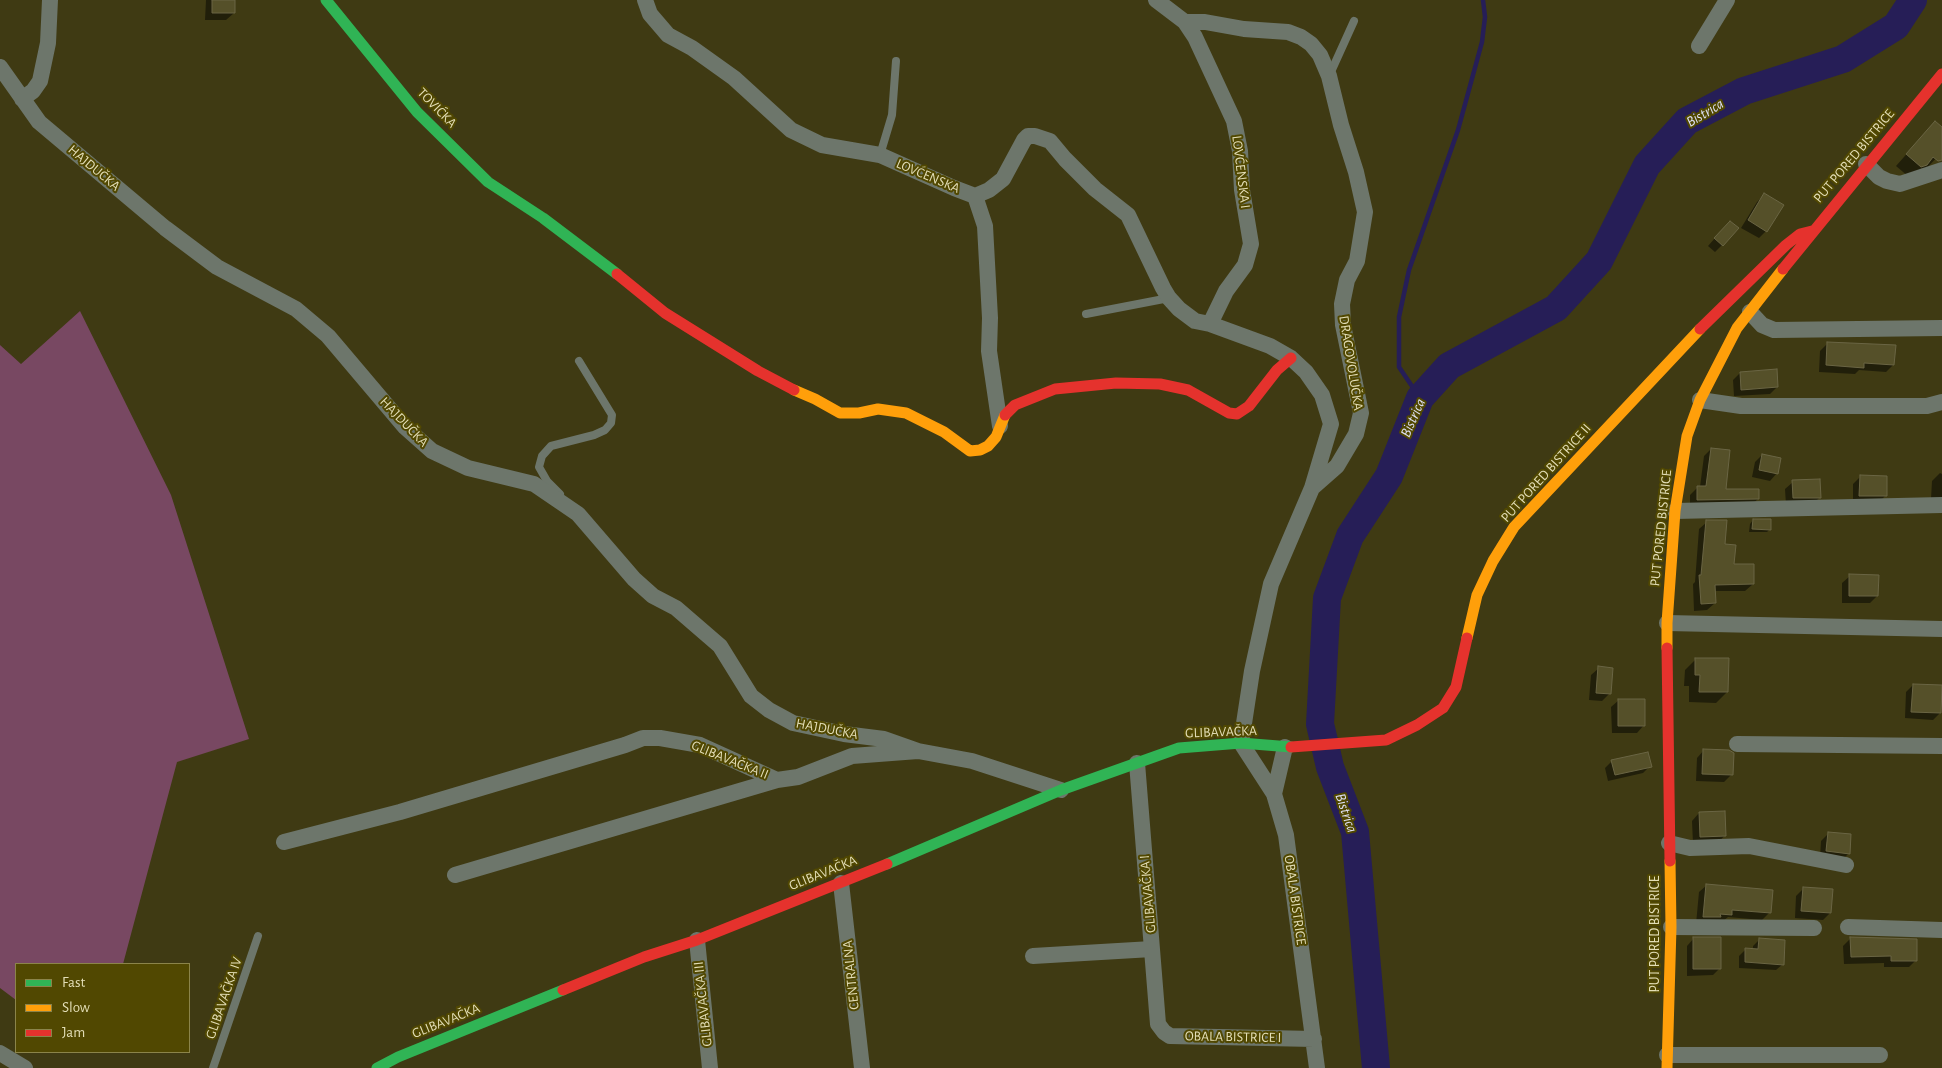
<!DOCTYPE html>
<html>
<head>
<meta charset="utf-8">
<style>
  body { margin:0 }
  #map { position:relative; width:1942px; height:1068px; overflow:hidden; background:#3f3a13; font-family:"Alegreya Sans",sans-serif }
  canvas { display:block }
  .legend { position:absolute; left:15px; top:963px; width:175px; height:90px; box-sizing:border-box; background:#514801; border:1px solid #8b844a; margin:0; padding:6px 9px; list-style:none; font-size:15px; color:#e3deb7 }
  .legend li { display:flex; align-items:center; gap:10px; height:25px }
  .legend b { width:25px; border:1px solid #8b844a }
</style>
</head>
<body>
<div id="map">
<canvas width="1942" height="1068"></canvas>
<ul class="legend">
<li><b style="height:6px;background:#30b455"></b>Fast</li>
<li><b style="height:6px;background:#ff9f0a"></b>Slow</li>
<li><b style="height:6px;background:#e5322d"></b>Jam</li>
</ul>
</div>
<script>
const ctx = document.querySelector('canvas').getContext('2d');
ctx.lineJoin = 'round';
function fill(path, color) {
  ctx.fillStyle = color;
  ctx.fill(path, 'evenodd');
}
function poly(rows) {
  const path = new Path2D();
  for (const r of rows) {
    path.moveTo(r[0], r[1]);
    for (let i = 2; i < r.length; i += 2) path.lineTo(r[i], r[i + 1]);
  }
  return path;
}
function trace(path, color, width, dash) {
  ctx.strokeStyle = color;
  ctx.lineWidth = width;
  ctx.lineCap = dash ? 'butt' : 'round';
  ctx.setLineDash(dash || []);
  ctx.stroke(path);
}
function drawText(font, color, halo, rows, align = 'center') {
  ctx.font = font + ' "Alegreya Sans",sans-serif';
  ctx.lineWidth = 4;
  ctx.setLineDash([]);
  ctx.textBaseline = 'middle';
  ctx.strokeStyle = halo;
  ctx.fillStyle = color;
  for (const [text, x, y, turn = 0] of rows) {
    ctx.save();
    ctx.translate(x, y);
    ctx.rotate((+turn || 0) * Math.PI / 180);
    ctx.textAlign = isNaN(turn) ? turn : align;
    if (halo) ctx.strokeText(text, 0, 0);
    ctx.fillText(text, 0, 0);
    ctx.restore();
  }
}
fill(poly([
  [80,311,171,495,249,739,177,762,123,964,16,964,16,1000,0,988,0,345,21,364]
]), '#784862');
fill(poly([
  [206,0,233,0,234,13,226,20,205,20],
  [1935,122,1942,128,1942,152,1925,170,1922,168,1914,175,1909,177,1896,166],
  [1764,195,1766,231,1759,238,1741,228,1757,202],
  [1723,229,1722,245,1715,252,1708,246],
  [1828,343,1893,365,1886,372,1859,370,1855,374,1819,372,1820,351],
  [1740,373,1777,387,1770,394,1734,396,1733,380],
  [1711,449,1725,490,1758,499,1750,506,1690,507,1690,495,1697,488,1700,487,1704,456],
  [1762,455,1777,473,1770,481,1752,477,1755,462],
  [1940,473,1942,474,1942,500,1931,499,1932,481],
  [1860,477,1885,496,1878,503,1853,503,1853,484],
  [1793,482,1820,497,1813,504,1786,505,1785,489],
  [1753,520,1770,529,1767,532,1749,532,1750,524],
  [1707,522,1724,545,1733,565,1753,584,1745,591,1714,591,1715,603,1707,610,1694,611,1693,584,1695,582,1699,529],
  [1850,576,1877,596,1870,603,1842,603,1842,583],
  [1696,659,1727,692,1716,703,1689,702,1689,686,1684,686,1685,670],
  [1599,668,1609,694,1602,701,1589,700,1591,675],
  [1913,685,1940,713,1933,720,1905,718,1906,692],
  [1619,700,1644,725,1637,733,1612,733,1611,707],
  [1704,750,1731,775,1724,782,1696,781,1697,758],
  [1612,761,1650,766,1643,773,1608,781,1605,768],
  [1699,813,1725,835,1718,843,1693,844,1692,821],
  [1829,833,1848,854,1841,861,1820,858,1821,841],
  [1707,885,1769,913,1762,920,1728,917,1723,921,1696,924,1699,892],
  [1804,888,1830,913,1823,920,1795,918,1796,896],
  [1694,938,1720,968,1713,975,1687,976,1687,946],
  [1851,938,1916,960,1909,967,1884,967,1884,963,1844,964,1843,946],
  [1760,939,1783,964,1776,970,1739,968,1739,956,1746,949,1753,950,1753,946]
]), '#0007');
trace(poly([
  [1420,398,1399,367,1399,317,1409,270,1458,130,1482,42,1485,17,1483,0]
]), '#261e57', 4.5);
trace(poly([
  [1376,1068,1355,832,1330,767,1320,724,1327,598,1350,536,1389,476,1420,398,1449,366,1556,308,1599,261,1647,165,1687,121,1744,91,1843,59,1896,26,1913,0]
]), '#261e57', 28);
const building = poly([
  [212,0,235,0,235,13,212,13,212,0],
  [1935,121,1942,127,1942,160,1938,161,1933,157,1927,165,1921,167,1906,154,1935,121],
  [1764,193,1784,205,1767,232,1748,220,1764,193],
  [1730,221,1739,228,1723,246,1714,238,1730,221],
  [1827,342,1896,345,1894,365,1864,363,1864,368,1826,365,1827,342],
  [1777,369,1778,387,1741,390,1740,372,1777,369],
  [1711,448,1730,450,1726,489,1759,489,1759,499,1697,500,1697,486,1706,486,1711,448],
  [1762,454,1781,458,1778,474,1759,470,1762,454],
  [1860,475,1887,476,1887,496,1859,496,1860,475],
  [1820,479,1821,498,1793,498,1792,480,1820,479],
  [1753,519,1771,519,1771,530,1752,529,1753,519],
  [1706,520,1727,520,1725,544,1736,545,1734,564,1754,564,1754,584,1715,585,1716,603,1701,604,1699,575,1701,575,1706,520],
  [1849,574,1879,575,1878,596,1849,596,1849,574],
  [1695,658,1729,658,1728,692,1699,692,1700,675,1695,675,1695,658],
  [1598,666,1613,668,1611,694,1596,693,1598,666],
  [1913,684,1942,685,1941,713,1911,712,1913,684],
  [1618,699,1645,699,1645,726,1618,726,1618,699],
  [1703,749,1729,750,1734,753,1733,775,1702,774,1703,749],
  [1648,752,1652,767,1615,775,1611,760,1648,752],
  [1725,811,1726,836,1700,837,1699,812,1725,811],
  [1828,832,1851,834,1850,854,1826,851,1828,832],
  [1706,884,1773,890,1771,913,1732,910,1732,915,1720,914,1721,917,1703,917,1706,884],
  [1803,887,1833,889,1831,913,1801,911,1803,887],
  [1693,937,1721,937,1721,969,1693,969,1693,937],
  [1850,937,1917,939,1917,961,1891,961,1891,956,1851,957,1850,937],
  [1759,938,1785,940,1784,965,1745,962,1745,948,1758,949,1759,938]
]);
fill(building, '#555029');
trace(building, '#6a6544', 1);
trace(poly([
  [1330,74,1354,21],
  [880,155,892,115,896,61],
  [1086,314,1169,298],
  [560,494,547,481,539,467,542,456,551,446,594,435,605,430,611,423,612,415,579,361],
  [213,1068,258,936]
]), '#6d766b', 8);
trace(poly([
  [645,0,650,14,668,35,692,48,734,78,791,130,822,145,880,155,954,188,975,196,989,190,1003,179,1024,140,1028,136,1035,136,1050,141,1065,159,1095,189,1128,215,1163,288,1169,298,1179,309,1195,321,1210,324,1270,346,1291,358,1306,372,1322,395,1331,424,1312,488],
  [1156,0,1185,22,1205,22,1244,29,1288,32,1301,37,1311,44,1320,55,1329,76,1341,125,1356,172,1365,212,1357,261,1347,280,1342,304,1343,325,1361,413,1356,434,1337,466,1312,488,1271,584,1252,671,1241,743,1274,794,1286,835,1317,1068],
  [1185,22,1195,37,1234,121,1240,151,1242,190,1251,244,1245,265,1226,291,1210,324],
  [1699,46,1727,0],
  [0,67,39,122,165,228,217,267,296,309,328,336,405,427,432,451,468,468,534,484,578,514,634,579,653,596,676,608,720,646,751,696,769,710,793,723,844,734,884,739,918,751],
  [22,99,33,91,40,81,48,43,50,0],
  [1866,164,1879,177,1887,181,1900,184,1942,170],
  [975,196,985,226,990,318,989,351,1000,426],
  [1750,312,1762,325,1774,330,1942,328],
  [1700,400,1741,406,1927,406,1942,402],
  [1675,511,1942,505],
  [1667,623,1942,629],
  [1737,744,1942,746],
  [1137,763,1158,1024,1164,1032,1170,1036,1314,1039],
  [1274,794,1285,747],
  [284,842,400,812,625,745,643,738,660,738,700,745,777,780,798,777,852,756,918,751,972,761,1061,790],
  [1669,843,1690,848,1749,846,1846,865],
  [455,875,777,780],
  [841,883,862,1068],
  [1671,927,1814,928],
  [1848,927,1942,930],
  [697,940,710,1068],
  [1033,956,1152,949],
  [0,1053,25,1068],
  [1667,1055,1880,1055]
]), '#6d766b', 16);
trace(poly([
  [326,0,417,112,488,182,543,218,617,274],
  [887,864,1061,790,1179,748,1241,743,1291,747],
  [377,1068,398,1057,563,990]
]), '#30b455', 11);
trace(poly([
  [794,390,815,399,840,413,859,413,878,409,906,413,944,432,970,451,980,450,988,446,996,437,1005,415],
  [1467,638,1477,595,1493,561,1514,527,1700,329],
  [1667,648,1667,623,1675,511,1687,436,1700,400,1737,328,1783,269],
  [1667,1068,1671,927,1670,861]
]), '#ff9f0a', 11);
trace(poly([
  [1783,269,1942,74],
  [617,274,665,313,758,371,794,390],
  [1700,329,1786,245,1800,234,1812,231],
  [1005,415,1015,405,1055,389,1116,383,1160,384,1188,390,1229,413,1237,414,1249,406,1277,370,1291,358],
  [1667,648,1670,861],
  [1291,747,1386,740,1417,725,1443,708,1456,687,1467,638],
  [563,990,644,957,697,940,887,864]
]), '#e5322d', 11);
drawText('14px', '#e3deb7', '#514801', [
  ["TOVIĆKA",437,108,46],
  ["PUT PORED BISTRICE",1854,156,-50],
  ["HAJDUČKA",94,168,40],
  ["LOVĆENSKA I",1241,172,83],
  ["LOVĆENSKA",928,176,23],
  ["DRAGOVOLUČKA",1351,363,81],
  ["HAJDUČKA",404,422,46],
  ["PUT PORED BISTRICE II",1546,473,-48],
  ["PUT PORED BISTRICE",1661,528,-84],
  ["HAJDUČKA",827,729,11],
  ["GLIBAVAČKA",1221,732,-2],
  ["GLIBAVAČKA II",730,760,22],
  ["GLIBAVAČKA",823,873,-22],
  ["GLIBAVAČKA I",1148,894,-95],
  ["OBALA BISTRICE",1295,900,82],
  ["PUT PORED BISTRICE",1655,934,-90],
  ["CENTRALNA",851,975,-96],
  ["GLIBAVAČKA IV",224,998,-71],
  ["GLIBAVAČKA III",703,1004,-96],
  ["GLIBAVAČKA",446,1021,-22],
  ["OBALA BISTRICE I",1233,1037,1]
]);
drawText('italic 15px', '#dfe1f6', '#514801', [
  ["Bistrica",1705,113,-31],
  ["Bistrica",1413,418,-66],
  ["Bistrica",1346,813,71]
]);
</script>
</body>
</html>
